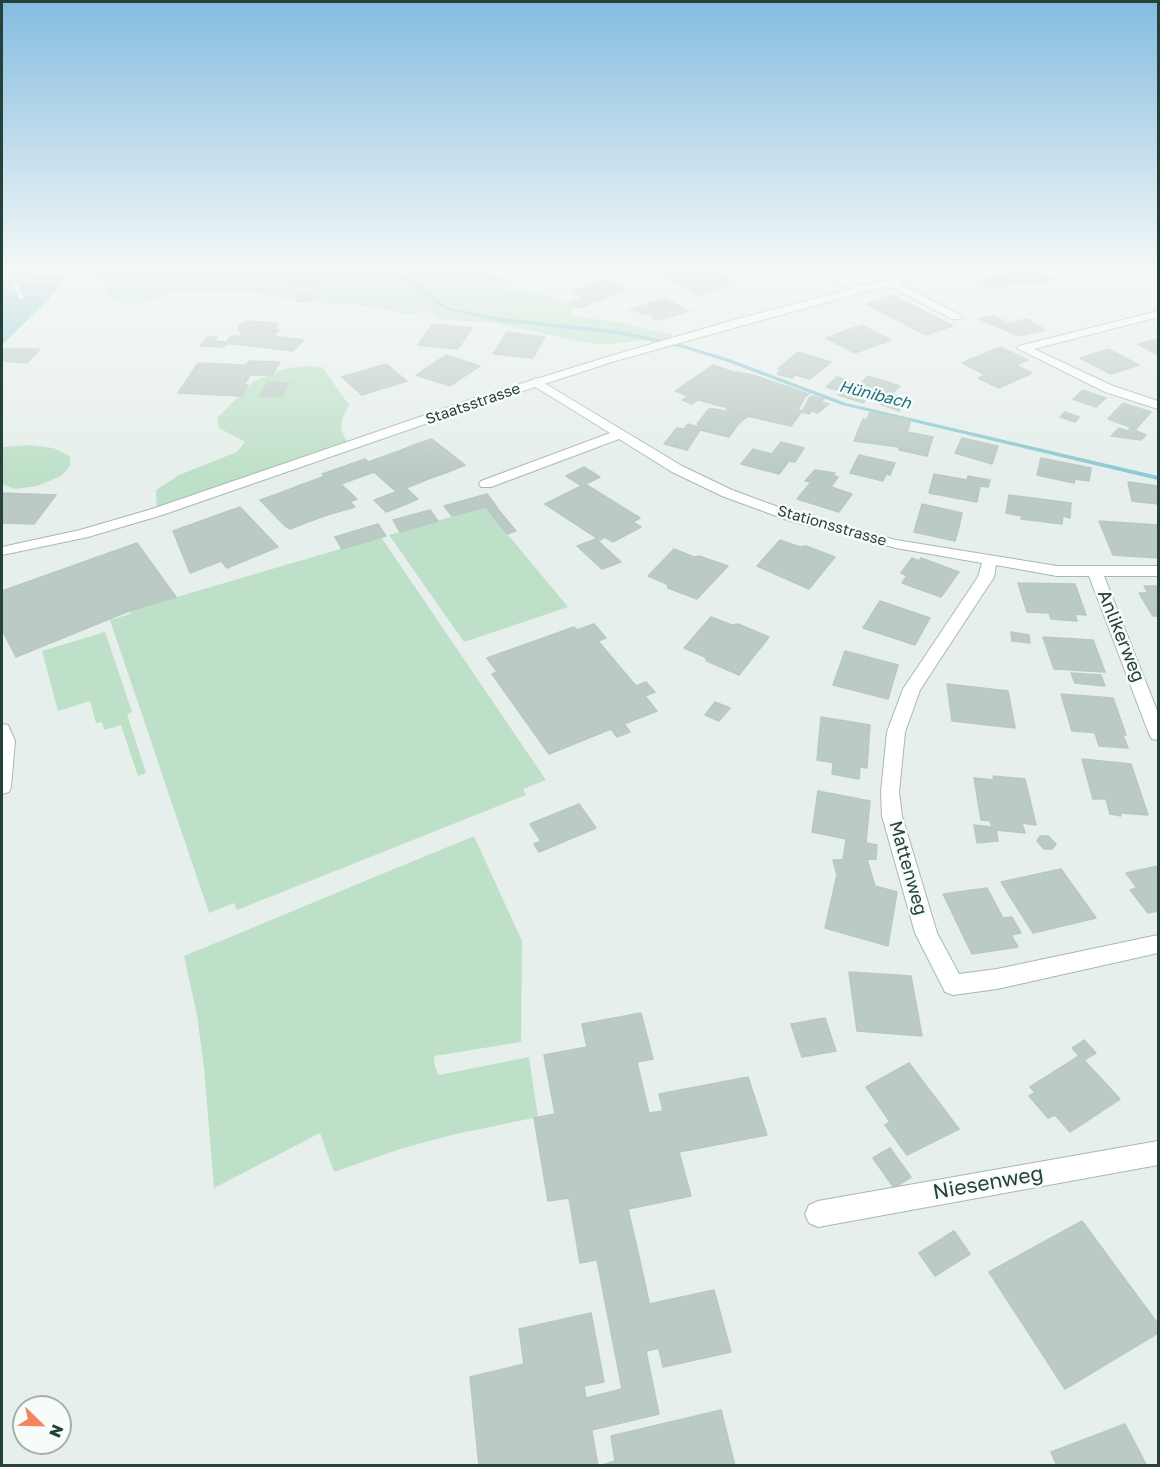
<!DOCTYPE html>
<html>
<head>
<meta charset="utf-8">
<style>
  body { margin:0 }
  #map { position:relative; width:1160px; height:1467px; overflow:hidden; background:#e6efeb; font-family:"Golos Text",sans-serif }
  canvas { display:block }
  .frame { position:absolute; inset:0; border:3px solid #24423a; pointer-events:none }
  .north { position:absolute; left:12px; top:1395px; width:60px; height:60px; box-sizing:border-box; background:#f7fbf9; border:2px solid #a3b1ad; border-radius:50%; rotate:113deg; font-size:16px; font-weight:700; line-height:24px; text-align:center; color:#24423a }
  .north::after { content:''; display:block; margin:auto; width:21px; height:27px; background:#f4845f; clip-path:polygon(50% 0,100% 100%,50% 72%,0 100%) }
</style>
</head>
<body>
<div id="map">
<canvas width="1160" height="1467"></canvas>
<div class="frame"></div>
<div class="north">N</div>
</div>
<script>
const ctx = document.querySelector('canvas').getContext('2d');
ctx.lineJoin = 'round';
function fill(path, color) {
  ctx.fillStyle = color;
  ctx.fill(path, 'evenodd');
}
function poly(rows) {
  const path = new Path2D();
  for (const r of rows) {
    path.moveTo(r[0], r[1]);
    for (let i = 2; i < r.length; i += 2) path.lineTo(r[i], r[i + 1]);
  }
  return path;
}
function trace(path, color, width, dash) {
  ctx.strokeStyle = color;
  ctx.lineWidth = width;
  ctx.lineCap = dash ? 'butt' : 'round';
  ctx.setLineDash(dash || []);
  ctx.stroke(path);
}
function drawText(font, color, halo, rows, align = 'center') {
  ctx.font = font + ' "Golos Text",sans-serif';
  ctx.lineWidth = 5;
  ctx.setLineDash([]);
  ctx.textBaseline = 'middle';
  ctx.strokeStyle = halo;
  ctx.fillStyle = color;
  for (const [text, x, y, turn = 0] of rows) {
    ctx.save();
    ctx.translate(x, y);
    ctx.rotate((+turn || 0) * Math.PI / 180);
    ctx.textAlign = isNaN(turn) ? turn : align;
    if (halo) ctx.strokeText(text, 0, 0);
    ctx.fillText(text, 0, 0);
    ctx.restore();
  }
}
fill(poly([
  [75,267,459,267,479,269,511,281,513,283,508,288,500,292,526,290,571,303,574,306,570,316,620,322,683,338,666,343,648,339,611,344,586,343,491,322,444,320,426,311,410,315,371,306,320,303,243,291,175,291,140,303,124,303,114,301,105,293,105,280],
  [306,366,322,367,349,405,342,419,341,430,349,446,157,512,156,490,179,475,237,452,245,442,219,428,217,418,254,381,284,369],
  [30,445,53,448,70,456,70,466,61,476,37,486,15,489,2,484,2,447],
  [485,507,568,607,464,642,389,535],
  [381,537,546,780,523,789,526,795,237,910,234,903,209,913,110,620,130,614,129,611],
  [105,632,132,712,127,714,146,773,138,776,121,725,104,730,102,722,96,723,90,701,58,711,42,651],
  [474,836,522,941,521,1042,434,1056,435,1067,439,1075,529,1057,538,1117,456,1134,403,1148,334,1172,320,1133,214,1188,204,1068,197,1015,184,956]
]), '#bfe0c8');
fill(poly([
  [43,274,66,276,48,300,2,345,2,282,12,282,19,299,22,299,24,298,16,282,36,283]
]), '#8ec9d4');
fill(poly([
  [345,267,357,267,393,273,411,280,446,306,459,310,502,318,616,330,684,345,732,360,846,403,1158,476,1158,480,842,405,728,362,683,348,616,334,502,322,456,312,442,308,407,282,390,275,345,267]
]), '#8ec9d4');
const building = poly([
  [58,267,77,267,72,273,53,273,58,267],
  [651,267,714,267,713,271,736,283,699,295,651,267],
  [1034,267,1054,279,1036,285,1028,281,994,289,979,280,1034,267],
  [5,274,43,274,36,283,2,282,5,274],
  [295,278,320,278,318,282,293,283,295,278],
  [603,279,626,289,596,302,573,292,603,279],
  [312,294,311,301,296,302,297,295,312,294],
  [892,295,953,326,926,335,866,304,892,295],
  [582,298,593,303,581,308,570,303,582,298],
  [666,298,689,311,658,320,652,319,654,316,630,310,666,298],
  [994,316,1005,322,1001,323,1003,325,1027,319,1045,330,1019,336,979,319,994,316],
  [246,321,278,323,275,330,279,330,273,336,304,340,293,351,234,344,226,344,223,347,200,346,207,337,217,337,215,341,226,342,231,336,240,336,243,331,239,331,239,326,246,321],
  [433,324,472,328,458,349,418,345,433,324],
  [862,325,891,340,855,353,826,338,862,325],
  [507,332,545,337,533,358,493,354,507,332],
  [1158,339,1158,355,1138,344,1158,339],
  [1000,347,1028,360,1016,365,1032,373,999,388,978,378,986,375,962,363,1000,347],
  [5,349,40,349,27,363,2,361,2,352,5,349],
  [1108,349,1139,365,1111,374,1080,358,1108,349],
  [798,352,831,362,810,379,795,375,792,378,777,374,781,370,778,369,798,352],
  [446,355,480,366,450,386,416,375,446,355],
  [249,361,280,362,272,375,250,375,244,385,248,385,242,396,178,393,198,363,246,365,249,361],
  [386,364,407,381,362,395,342,377,386,364],
  [713,365,736,373,738,372,753,375,809,394,805,397,798,410,802,411,791,426,726,411,728,408,698,400,692,404,682,400,688,396,675,391,713,365],
  [868,376,900,386,892,394,911,400,899,411,867,399,863,403,838,395,841,391,826,387,837,377,860,384,868,376],
  [268,382,289,383,282,396,260,396,268,382],
  [1083,390,1106,398,1096,407,1073,399,1083,390],
  [813,396,824,399,821,402,829,404,818,413,812,411,809,414,802,412,809,398,813,396],
  [1123,403,1151,412,1136,429,1108,419,1123,403],
  [709,409,714,409,749,416,739,423,729,437,696,429,699,425,697,424,709,409],
  [870,412,911,420,907,432,933,437,927,456,899,450,899,447,854,441,863,419,867,420,870,412],
  [1065,412,1079,417,1075,422,1060,417,1065,412],
  [688,424,698,427,696,429,700,430,687,450,664,444,677,428,684,429,688,424],
  [1119,428,1128,431,1130,428,1146,435,1141,440,1111,436,1119,428],
  [962,438,998,446,992,464,955,453,962,438],
  [432,439,465,465,448,472,416,444,432,439],
  [781,442,804,448,795,462,789,461,779,474,741,464,753,449,772,454,781,442],
  [416,444,448,472,431,478,399,451,416,444],
  [399,451,431,478,406,488,418,499,409,503,374,472,341,484,328,472,365,459,368,462,399,451],
  [859,455,895,463,890,475,886,474,883,481,850,473,859,455],
  [1041,458,1091,468,1089,481,1075,479,1074,483,1037,475,1041,458],
  [584,467,600,477,582,486,566,476,584,467],
  [815,470,835,473,833,475,838,477,831,487,852,494,839,512,797,499,811,482,805,481,815,470],
  [328,472,357,499,350,502,355,507,327,515,298,486,325,476,322,474,328,472],
  [934,474,967,480,968,476,990,480,988,487,980,486,977,502,929,493,934,474],
  [1128,482,1158,486,1158,504,1132,501,1128,482],
  [585,484,640,518,633,522,641,527,613,542,605,537,600,540,545,504,585,484],
  [298,486,327,515,308,522,280,493,298,486],
  [396,492,409,503,386,512,374,500,396,492],
  [2,493,56,495,34,524,2,523,2,493],
  [280,493,308,522,290,529,285,526,260,500,280,493],
  [487,494,497,507,487,509,485,507,452,516,444,506,487,494],
  [1009,495,1071,503,1070,518,1063,516,1062,524,1021,519,1022,516,1006,513,1009,495],
  [922,504,962,513,959,527,918,518,922,504],
  [240,507,278,547,227,568,221,561,190,573,173,531,240,507],
  [496,507,516,531,507,534,488,510,496,507],
  [430,510,438,521,400,532,393,520,430,510],
  [918,518,959,527,955,541,914,532,918,518],
  [1099,521,1158,525,1158,558,1113,555,1099,521],
  [378,524,386,536,342,549,335,537,378,524],
  [596,539,621,562,602,569,577,546,596,539],
  [780,540,800,547,806,546,835,557,809,589,757,566,780,540],
  [137,543,176,597,129,611,16,657,2,630,2,591,137,543],
  [674,549,694,557,699,556,728,566,697,599,668,588,667,584,648,576,674,549],
  [912,558,919,561,921,558,959,572,941,597,902,583,907,576,901,573,912,558],
  [1018,583,1075,584,1086,615,1075,614,1077,621,1051,619,1049,613,1027,612,1018,583],
  [1144,586,1158,586,1158,616,1153,616,1139,593,1148,593,1144,586],
  [880,601,930,618,915,645,863,628,880,601],
  [711,617,732,625,738,624,769,637,739,675,707,661,705,657,684,648,711,617],
  [594,624,606,638,598,641,636,686,646,682,655,692,645,696,657,711,624,724,630,732,617,737,611,729,549,754,492,674,497,672,487,658,574,627,577,630,594,624],
  [1011,632,1029,635,1030,643,1012,641,1011,632],
  [1043,637,1093,640,1105,672,1054,669,1043,637],
  [845,651,898,665,888,699,833,685,845,651],
  [1071,673,1101,675,1105,686,1075,683,1071,673],
  [947,684,1008,691,1015,728,952,721,947,684],
  [1061,694,1113,698,1126,735,1072,731,1061,694],
  [715,702,730,708,719,721,705,715,715,702],
  [821,717,870,725,867,768,817,760,821,717],
  [1095,733,1123,735,1128,748,1099,746,1095,733],
  [1082,759,1131,764,1148,815,1120,813,1121,816,1110,814,1106,799,1093,799,1082,759],
  [833,762,860,767,859,779,832,774,833,762],
  [993,776,1025,779,1036,825,1022,823,1025,833,996,830,998,841,977,843,974,825,992,827,990,821,981,820,974,778,994,780,993,776],
  [818,791,870,801,866,843,877,845,876,859,843,860,846,839,812,832,818,791],
  [579,804,596,828,539,852,534,844,541,841,530,824,579,804],
  [1040,836,1048,836,1056,844,1052,849,1044,849,1037,841,1040,836],
  [867,859,875,886,897,892,888,946,825,928,837,875,833,860,867,859],
  [1158,866,1158,911,1148,913,1130,890,1137,888,1126,873,1158,866],
  [1061,869,1096,918,1033,933,1001,882,1061,869],
  [987,888,1003,918,1012,917,1021,933,1011,935,1018,947,972,954,943,894,987,888],
  [849,972,911,976,922,1036,857,1031,849,972],
  [641,1013,653,1059,637,1062,649,1113,663,1111,659,1094,748,1077,767,1135,679,1152,691,1196,628,1209,638,1252,580,1263,569,1198,548,1201,534,1118,555,1114,544,1055,587,1047,582,1024,641,1013],
  [825,1018,836,1051,802,1057,791,1024,825,1018],
  [1084,1040,1096,1053,1084,1060,1120,1099,1070,1132,1055,1115,1048,1118,1029,1096,1035,1092,1030,1087,1079,1056,1072,1048,1084,1040],
  [909,1063,959,1129,907,1155,885,1125,890,1122,866,1087,909,1063],
  [890,1148,911,1177,894,1188,873,1158,890,1148],
  [1082,1221,1158,1324,1158,1333,1065,1389,989,1272,1082,1221],
  [954,1231,970,1254,935,1276,919,1253,954,1231],
  [638,1252,659,1348,646,1351,659,1414,592,1430,586,1398,622,1389,597,1260,638,1252],
  [714,1290,731,1352,663,1367,649,1304,714,1290],
  [591,1313,604,1382,584,1386,598,1466,479,1466,470,1377,524,1364,519,1329,591,1313],
  [721,1410,735,1466,599,1466,615,1461,611,1436,721,1410],
  [1125,1424,1147,1466,1057,1466,1051,1452,1125,1424]
]);
fill(building, '#bbcac4');
trace(building, '#b8c9c2', 1.5);
const street = poly([
  [807,267,821,267,867,289,866,291,858,291,807,267],
  [890,279,960,315,962,317,960,319,952,319,886,284,886,280,890,279],
  [1158,311,1158,317,1034,349,1113,386,1158,401,1158,409,1105,392,1017,348,1019,346,1158,311],
  [536,378,682,466,732,490,800,515,896,540,1057,566,1158,566,1158,576,1104,576,1158,713,1158,740,1152,739,1149,734,1089,576,1057,576,996,565,994,577,920,690,905,732,899,792,902,816,937,933,959,974,997,969,1158,935,1158,953,997,989,953,995,945,992,915,933,882,816,881,792,887,732,903,689,978,577,982,563,896,548,790,521,722,496,672,472,619,439,491,487,481,487,479,484,481,481,610,433,532,385,530,382,536,378],
  [2,724,8,725,15,741,11,787,9,792,2,794,2,724],
  [1158,1141,1158,1165,818,1227,809,1223,805,1214,809,1205,818,1201,1158,1141]
]);
const secondary = poly([
  [936,267,953,267,615,361,483,404,162,515,88,537,2,555,2,547,80,530,152,509,475,398,607,357,737,319,936,267]
]);
trace(street, '#a8b8b2', 2);
trace(secondary, '#a4bbb3', 2);
fill(street, '#fff');
fill(secondary, '#fff');
const sky = ctx.createLinearGradient(0, 0, 0, 472);
sky.addColorStop(0, '#84bce0');
sky.addColorStop(0.57, '#f4f8f6');
sky.addColorStop(1, '#f4f8f600');
ctx.fillStyle = sky;
ctx.fillRect(0, 0, 1160, 472);
drawText('15px', '#24423a', '#f7fbf9', [
  ["Staatsstrasse",473,404,-19],
  ["Stationsstrasse",832,526,16]
]);
drawText('italic 16px', '#1c6f80', '#f7fbf9', [
  ["Hünibach",875,395,14]
]);
drawText('18px', '#24423a', '#f7fbf9', [
  ["Anlikerweg",1121,636,68],
  ["Mattenweg",908,868,74]
]);
drawText('21px', '#24423a', '#f7fbf9', [
  ["Niesenweg",988,1183,-10]
]);
</script>
</body>
</html>
